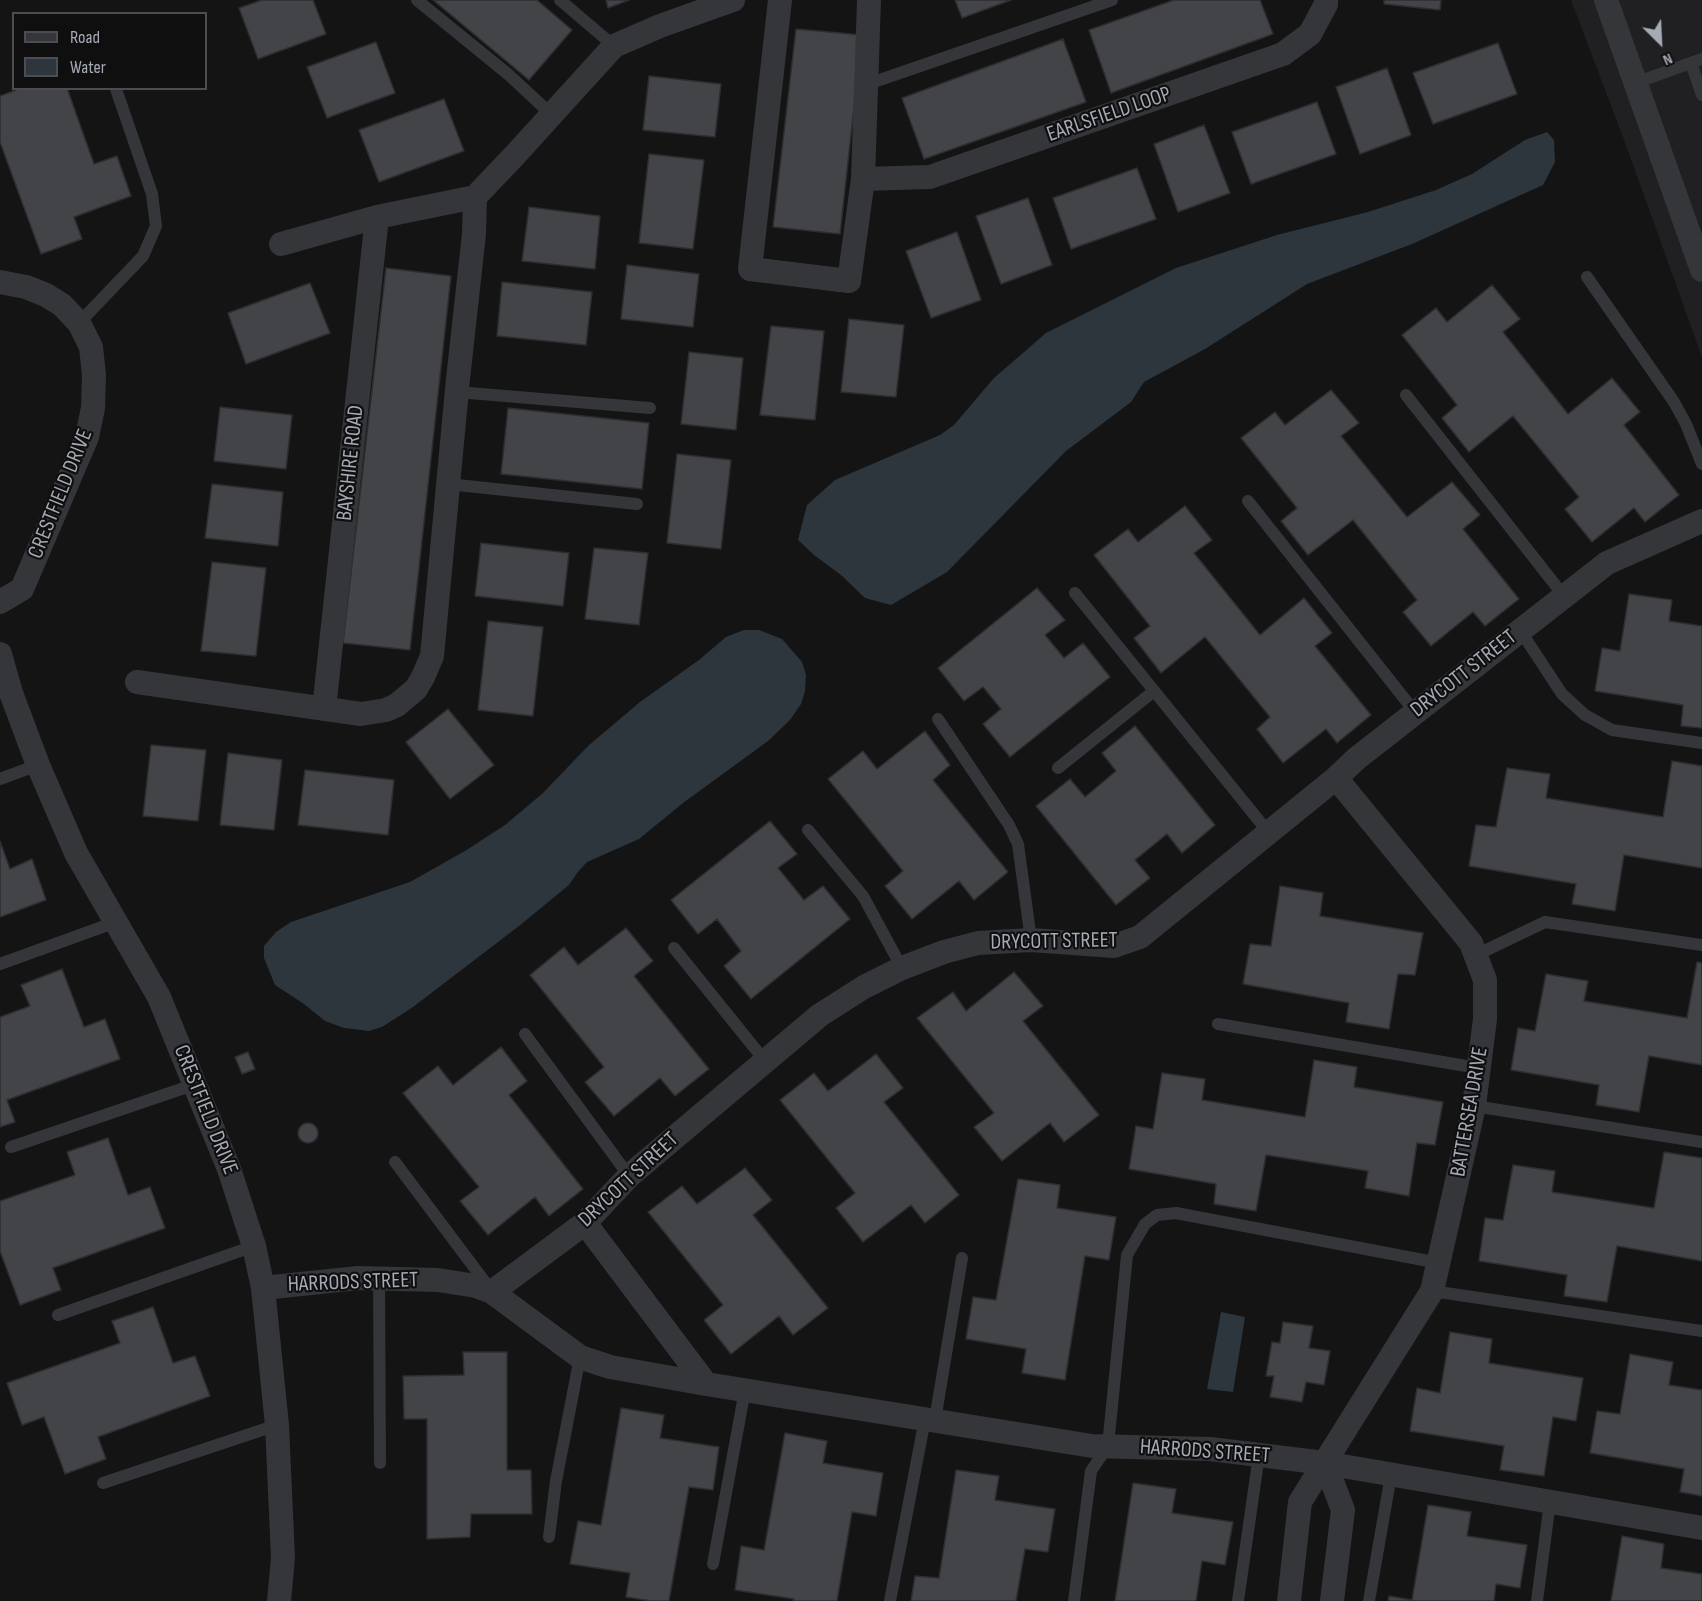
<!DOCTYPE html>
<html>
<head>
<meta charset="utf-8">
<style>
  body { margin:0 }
  #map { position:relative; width:1702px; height:1601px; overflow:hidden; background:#141415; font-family:"Sofia Sans Condensed",sans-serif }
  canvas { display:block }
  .legend { position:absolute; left:12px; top:12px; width:195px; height:78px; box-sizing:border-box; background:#0f0f10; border:2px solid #4b4d52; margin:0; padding:8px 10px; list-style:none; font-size:18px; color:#a6aab4 }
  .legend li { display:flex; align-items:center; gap:12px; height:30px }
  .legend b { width:30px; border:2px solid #4b4d52 }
  .north { position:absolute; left:1630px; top:12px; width:60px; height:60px; -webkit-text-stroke:4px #0f0f10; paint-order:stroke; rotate:156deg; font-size:16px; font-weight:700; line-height:24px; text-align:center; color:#a6aab4 }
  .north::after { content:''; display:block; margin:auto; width:21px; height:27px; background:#a6aab4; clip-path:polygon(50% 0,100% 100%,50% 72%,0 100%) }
</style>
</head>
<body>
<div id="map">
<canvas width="1702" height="1601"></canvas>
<ul class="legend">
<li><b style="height:8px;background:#35363a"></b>Road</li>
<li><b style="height:16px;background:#2e363d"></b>Water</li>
</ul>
<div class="north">N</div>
</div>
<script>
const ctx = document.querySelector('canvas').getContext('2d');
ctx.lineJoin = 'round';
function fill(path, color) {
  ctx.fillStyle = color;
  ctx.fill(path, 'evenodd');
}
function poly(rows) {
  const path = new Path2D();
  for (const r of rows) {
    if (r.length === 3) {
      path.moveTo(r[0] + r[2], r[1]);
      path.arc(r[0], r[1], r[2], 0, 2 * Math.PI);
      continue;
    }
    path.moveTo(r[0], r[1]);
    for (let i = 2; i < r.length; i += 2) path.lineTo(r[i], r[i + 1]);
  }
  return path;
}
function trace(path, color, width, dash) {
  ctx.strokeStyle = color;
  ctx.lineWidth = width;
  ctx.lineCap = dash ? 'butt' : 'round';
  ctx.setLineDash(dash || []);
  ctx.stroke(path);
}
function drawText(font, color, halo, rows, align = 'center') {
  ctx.font = font + ' "Sofia Sans Condensed",sans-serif';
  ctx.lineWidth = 4.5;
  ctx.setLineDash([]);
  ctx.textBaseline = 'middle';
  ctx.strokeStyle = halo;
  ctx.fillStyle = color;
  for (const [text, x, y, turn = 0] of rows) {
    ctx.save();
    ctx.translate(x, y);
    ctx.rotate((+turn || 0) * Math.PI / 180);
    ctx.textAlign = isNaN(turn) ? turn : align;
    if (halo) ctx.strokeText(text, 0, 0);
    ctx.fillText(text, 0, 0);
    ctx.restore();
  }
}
fill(poly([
  [1571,0,1702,0,1702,357,1627,148]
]), '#202022');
fill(poly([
  [1547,132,1554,140,1555,162,1543,185,1412,244,1307,284,1205,349,1144,382,1131,402,1066,451,947,572,891,605,865,598,841,575,814,555,798,540,807,505,835,480,940,435,954,425,994,378,1046,333,1176,268,1277,235,1368,212,1436,190,1472,174,1525,140],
  [744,630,759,630,782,639,802,662,806,675,805,691,801,704,790,720,768,741,683,803,639,839,587,862,577,873,569,885,519,926,413,1007,382,1027,369,1031,344,1028,325,1021,304,1004,275,985,264,958,264,946,276,932,291,922,410,882,465,851,505,825,543,793,588,746,640,702,699,660,726,637],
  [1221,1312,1245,1317,1233,1392,1207,1389]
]), '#2e363d');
const building = poly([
  [262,0,313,0,326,34,258,59,239,8,262,0],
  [433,0,537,0,572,30,529,80,433,0],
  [606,0,629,0,608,8,606,0],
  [955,0,1011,0,962,18,955,0],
  [1174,0,1260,0,1273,34,1111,93,1089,30,1174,0],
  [1384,0,1441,0,1440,10,1384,4,1384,0],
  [796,29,862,35,840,234,773,227,796,29],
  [1063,39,1086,102,924,159,902,98,1063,39],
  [376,42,395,93,327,118,307,67,376,42],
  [1498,43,1517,94,1433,124,1413,73,1498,43],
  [1387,68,1411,135,1360,154,1336,87,1387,68],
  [649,76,721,84,715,137,643,130,649,76],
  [21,88,67,88,94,164,117,156,131,196,74,217,82,239,41,254,0,142,0,96,21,88],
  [444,99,464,151,379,182,359,130,444,99],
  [1317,102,1336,154,1251,184,1232,132,1317,102],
  [1204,125,1230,193,1178,212,1154,144,1204,125],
  [649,154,704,160,693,249,639,243,649,154],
  [1137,168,1156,219,1071,249,1053,198,1137,168],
  [1028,198,1052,265,1001,284,976,216,1028,198],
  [529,207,600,216,595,269,522,261,529,207],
  [957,232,981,300,931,318,906,251,957,232],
  [627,265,699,274,693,327,621,319,627,265],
  [386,268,451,276,410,650,343,643,386,268],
  [502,282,592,292,586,345,497,336,502,282],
  [310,283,330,333,246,364,228,313,310,283],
  [1492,285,1520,319,1503,332,1568,414,1612,378,1640,412,1624,425,1679,495,1645,522,1634,508,1592,542,1565,509,1579,497,1513,416,1469,452,1442,418,1457,405,1402,335,1436,308,1447,322,1492,285],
  [849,319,904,325,896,397,841,392,849,319],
  [771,326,824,331,815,420,760,415,771,326],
  [689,352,743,358,736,430,681,424,689,352],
  [1331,390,1359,423,1341,436,1407,517,1452,482,1480,515,1463,529,1519,599,1485,626,1473,612,1431,646,1403,612,1417,600,1353,520,1308,555,1281,521,1297,508,1241,438,1275,412,1285,425,1331,390],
  [220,407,292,415,286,469,214,461,220,407],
  [508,408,649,423,642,489,501,474,508,408],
  [677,454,731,460,721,549,667,543,677,454],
  [212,484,283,492,278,546,205,538,212,484],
  [1185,506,1212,540,1194,553,1260,635,1304,598,1332,633,1315,646,1371,715,1337,743,1326,729,1283,763,1257,729,1270,717,1205,637,1161,673,1134,638,1150,626,1094,555,1128,529,1138,542,1185,506],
  [481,543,569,553,563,606,475,596,481,543],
  [594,548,648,553,639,625,585,619,594,548],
  [212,562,266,568,256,656,201,651,212,562],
  [1037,588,1065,620,1045,635,1064,658,1083,643,1110,677,1010,757,983,724,1001,709,983,687,964,701,938,668,1037,588],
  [1629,594,1672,600,1669,621,1702,626,1702,728,1681,726,1683,705,1595,691,1602,648,1620,651,1629,594],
  [488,621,543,627,533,716,478,710,488,621],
  [448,709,494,765,450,799,406,742,448,709],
  [1135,726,1215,825,1182,853,1167,834,1135,860,1150,878,1116,905,1036,806,1070,779,1085,797,1116,771,1102,753,1135,726],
  [925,731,950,765,933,780,1008,872,974,900,959,881,912,919,885,886,903,871,828,779,863,751,877,769,925,731],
  [151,745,206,750,198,821,143,816,151,745],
  [228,753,282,760,274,830,220,825,228,753],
  [1672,761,1702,766,1702,868,1624,855,1615,911,1572,904,1576,884,1469,866,1476,825,1496,827,1507,768,1550,774,1546,798,1663,817,1672,761],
  [305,770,394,780,388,835,298,825,305,770],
  [770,821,797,854,778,868,804,900,823,886,850,919,751,999,724,966,741,951,717,919,698,934,671,900,770,821],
  [0,841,10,869,32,859,46,900,0,917,0,841],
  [1280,886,1323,893,1320,916,1423,933,1415,975,1398,974,1389,1029,1346,1022,1349,1003,1243,984,1250,944,1271,946,1280,886],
  [626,928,653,961,634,976,709,1069,675,1096,660,1078,614,1116,585,1082,604,1067,530,975,564,947,578,965,626,928],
  [1697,962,1702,963,1702,1065,1649,1056,1639,1112,1596,1105,1599,1085,1511,1070,1518,1028,1535,1031,1546,974,1588,981,1584,1001,1687,1018,1697,962],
  [62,969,84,1027,105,1019,120,1059,7,1100,15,1122,0,1127,0,1017,30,1006,21,985,62,969],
  [1014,972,1043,1006,1023,1021,1099,1115,1064,1142,1050,1123,1002,1161,974,1127,994,1113,917,1018,953,992,966,1011,1014,972],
  [501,1047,527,1081,509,1095,583,1189,549,1216,535,1197,488,1235,460,1201,479,1187,403,1093,438,1066,453,1085,501,1047],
  [248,1052,255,1069,242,1074,235,1057,248,1052],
  [876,1054,903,1088,884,1102,959,1195,925,1223,911,1205,863,1242,836,1208,855,1193,780,1100,814,1073,828,1091,876,1054],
  [1314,1060,1357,1067,1354,1087,1443,1102,1435,1145,1417,1143,1409,1196,1365,1188,1368,1171,1266,1155,1256,1211,1214,1204,1216,1184,1129,1169,1136,1126,1153,1129,1162,1073,1205,1079,1202,1100,1305,1117,1314,1060],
  [308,1133,10],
  [108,1138,128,1195,150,1187,165,1228,53,1268,61,1290,20,1305,0,1251,0,1201,75,1175,67,1152,108,1138],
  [1664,1152,1702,1158,1702,1261,1617,1246,1607,1302,1564,1296,1567,1275,1479,1261,1485,1218,1503,1220,1513,1165,1555,1171,1552,1192,1654,1208,1664,1152],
  [745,1168,772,1200,753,1215,828,1308,793,1335,779,1316,731,1354,704,1320,723,1305,648,1212,682,1186,697,1204,745,1168],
  [1018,1179,1060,1185,1057,1208,1116,1217,1109,1260,1085,1256,1065,1380,1022,1373,1026,1349,966,1339,973,1297,996,1300,1018,1179],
  [153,1307,173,1363,195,1356,210,1396,98,1437,106,1459,65,1474,44,1417,22,1425,7,1383,120,1343,112,1321,153,1307],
  [1283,1322,1313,1326,1309,1348,1330,1351,1324,1385,1306,1382,1302,1402,1270,1397,1274,1376,1266,1376,1272,1342,1280,1343,1283,1322],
  [1450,1332,1492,1339,1489,1363,1583,1378,1576,1421,1553,1417,1544,1476,1500,1470,1504,1446,1410,1431,1417,1388,1440,1393,1450,1332],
  [463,1352,507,1352,507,1470,531,1470,532,1514,471,1514,470,1537,427,1539,427,1419,404,1419,403,1376,464,1375,463,1352],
  [1630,1354,1673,1362,1669,1385,1702,1390,1702,1496,1680,1492,1684,1469,1590,1453,1597,1411,1620,1414,1630,1354],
  [621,1408,664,1415,660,1438,719,1447,713,1490,689,1487,669,1601,652,1601,626,1597,630,1573,570,1564,578,1521,601,1525,621,1408],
  [785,1433,827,1441,823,1463,883,1473,876,1516,852,1512,837,1601,793,1601,794,1599,735,1590,741,1546,764,1550,785,1433],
  [956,1470,999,1476,995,1500,1055,1509,1048,1552,1025,1549,1016,1601,911,1601,915,1576,939,1578,956,1470],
  [1133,1483,1176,1489,1172,1513,1233,1522,1225,1565,1202,1561,1196,1601,1115,1601,1133,1483],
  [1428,1505,1471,1512,1467,1536,1527,1545,1520,1588,1496,1584,1494,1601,1388,1601,1389,1596,1412,1600,1428,1505],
  [1622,1536,1664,1544,1661,1568,1702,1574,1702,1601,1611,1601,1622,1536]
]);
fill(building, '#434448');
trace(building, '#2e2e31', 1.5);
trace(poly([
  [417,0,509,75,552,115],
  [560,0,614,46],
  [1691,63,1702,95],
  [1635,83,1702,59],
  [865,85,1112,0],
  [1587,277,1674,402,1686,424,1702,464],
  [79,323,143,256,156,226,152,194,116,89],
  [457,392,650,408],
  [1406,395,1564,596],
  [448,484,637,504],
  [1248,501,1415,712],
  [1075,593,1269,833],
  [1520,630,1562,694,1585,715,1612,730,1702,743],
  [938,719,1009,825,1018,844,1031,940],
  [1058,768,1154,691],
  [0,779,38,765],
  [808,830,863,896,902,968],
  [674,948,765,1061],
  [1476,955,1545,922,1702,945],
  [0,964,116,922],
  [1218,1024,1478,1068],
  [525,1034,629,1176],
  [1474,1106,1702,1142],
  [11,1147,196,1084],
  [395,1162,488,1286],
  [379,1278,380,1463],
  [1432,1291,1702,1331],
  [58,1315,254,1246],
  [935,1420,962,1258],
  [103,1483,277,1425],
  [549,1537,556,1481,580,1357],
  [713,1564,745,1390],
  [890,1601,925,1419],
  [1074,1601,1091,1471,1108,1446,1127,1255,1145,1224,1157,1215,1176,1213,1439,1263],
  [1238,1601,1259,1455],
  [1369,1601,1391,1475],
  [1537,1601,1550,1502]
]), '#35363a', 12);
trace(poly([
  [780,0,750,269,849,281,863,179],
  [869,0,863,179,930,177,1283,54,1310,34,1326,4,1326,0],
  [1606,0,1702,270],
  [281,244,377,217,475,197],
  [0,282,26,287,46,295,62,305,79,323,91,347,94,375,93,408,87,437,22,589,0,602],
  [0,654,11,693,38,765,76,853,159,997,229,1169,254,1246,263,1288,277,1425,283,1558,279,1601],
  [137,682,361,714,386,710,397,705,416,689,423,677,432,656,458,379,474,234,475,197,515,155,614,46,660,26,733,0],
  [324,709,377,217],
  [585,1223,706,1384,1092,1446,1210,1449,1325,1463,1702,1528],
  [263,1288,358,1278,438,1280,476,1286,492,1292,580,1357,610,1367,706,1384],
  [492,1292,585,1223,629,1176,820,1015,864,987,902,968,944,952,978,943,1031,940,1114,946,1140,937,1336,778,1356,759,1607,563,1702,521],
  [1325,1463,1343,1510,1332,1601],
  [1289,1601,1300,1502,1432,1291,1474,1106,1485,1019,1485,980,1471,943,1336,778]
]), '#35363a', 24);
drawText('22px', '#a6aab4', '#0f0f10', [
  ["EARLSFIELD LOOP",1109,115,-19],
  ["BAYSHIRE ROAD",351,463,-84],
  ["CRESTFIELD DRIVE",61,494,-68],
  ["DRYCOTT STREET",1464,674,-38],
  ["DRYCOTT STREET",1054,942,-1],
  ["CRESTFIELD DRIVE",205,1110,68],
  ["BATTERSEA DRIVE",1470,1112,-80],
  ["DRYCOTT STREET",629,1180,-43],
  ["HARRODS STREET",353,1283,-2],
  ["HARRODS STREET",1205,1452,4]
]);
</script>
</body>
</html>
